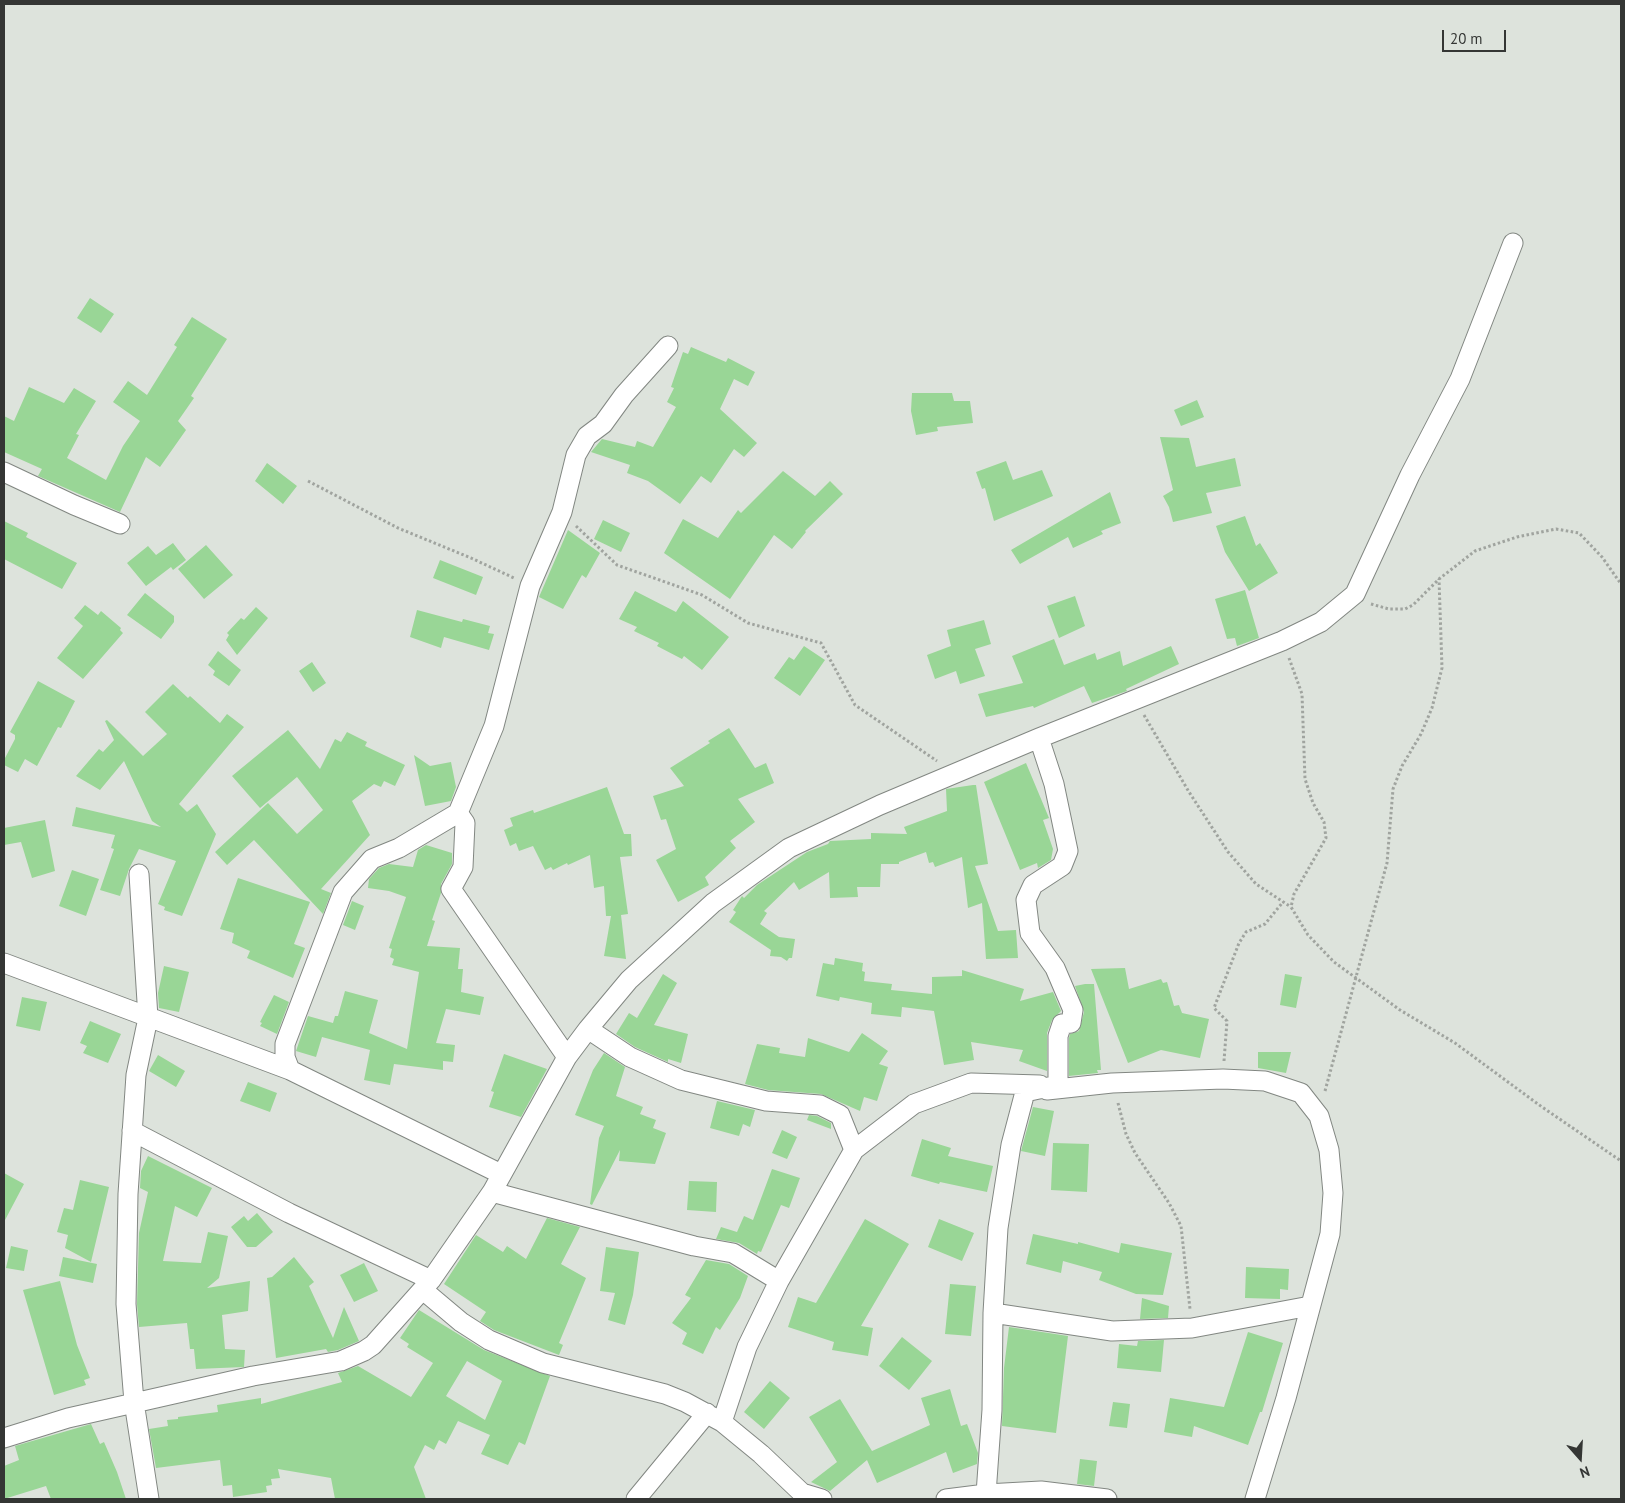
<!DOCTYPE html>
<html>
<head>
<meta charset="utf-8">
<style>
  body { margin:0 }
  #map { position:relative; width:1625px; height:1503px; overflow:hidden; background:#dde3dc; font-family:"PT Sans",sans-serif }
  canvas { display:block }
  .frame { position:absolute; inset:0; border:5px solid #343634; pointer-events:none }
  .north { position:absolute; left:1555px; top:1433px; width:50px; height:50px; -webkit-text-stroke:4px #dde3dc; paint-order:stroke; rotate:161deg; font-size:14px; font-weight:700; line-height:20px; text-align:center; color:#343634 }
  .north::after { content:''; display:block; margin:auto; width:18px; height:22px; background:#343634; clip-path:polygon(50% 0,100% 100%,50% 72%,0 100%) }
  .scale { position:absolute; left:1442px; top:30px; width:64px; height:22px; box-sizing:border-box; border:2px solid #343634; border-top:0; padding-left:6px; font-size:15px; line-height:18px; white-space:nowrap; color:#343634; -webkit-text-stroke:4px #dde3dc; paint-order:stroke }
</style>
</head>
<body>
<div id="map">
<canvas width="1625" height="1503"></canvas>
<div class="frame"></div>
<div class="north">N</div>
<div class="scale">20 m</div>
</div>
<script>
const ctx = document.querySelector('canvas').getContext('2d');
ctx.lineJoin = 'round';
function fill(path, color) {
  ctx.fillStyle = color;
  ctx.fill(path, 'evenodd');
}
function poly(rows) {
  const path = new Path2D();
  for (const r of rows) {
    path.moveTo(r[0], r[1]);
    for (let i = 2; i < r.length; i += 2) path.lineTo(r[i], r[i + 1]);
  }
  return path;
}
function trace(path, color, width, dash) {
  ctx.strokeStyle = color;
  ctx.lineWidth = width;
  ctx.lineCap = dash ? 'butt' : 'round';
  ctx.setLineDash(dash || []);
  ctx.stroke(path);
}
fill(poly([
  [90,298,114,314,101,333,77,318],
  [192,317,227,339,191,396,194,398,178,421,186,430,160,467,146,457,120,512,38,476,42,469,4,452,4,416,14,421,29,387,64,403,74,388,96,401,76,434,79,435,67,458,106,480,123,446,140,421,113,402,128,381,147,395,177,347,174,345],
  [691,347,726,362,728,358,755,372,748,386,734,379,720,409,757,443,744,457,734,449,711,483,701,476,680,504,648,481,627,473,630,465,591,452,602,439,635,447,637,441,653,447,676,407,667,402,674,388,671,387,683,352,688,354],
  [912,393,952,393,954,401,970,401,973,423,937,427,938,431,916,435,911,411],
  [1197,400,1204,417,1181,426,1174,410],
  [1160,437,1189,438,1196,467,1235,458,1241,486,1206,493,1212,513,1173,522,1169,507,1163,496,1173,490],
  [1006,461,1013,480,1042,470,1053,496,994,521,985,488,982,489,976,472],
  [267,463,297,486,283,504,255,481],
  [783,471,815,496,830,481,843,494,805,531,806,532,792,549,774,535,730,599,664,553,683,519,718,538,738,510,741,513],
  [1110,492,1121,523,1101,531,1103,534,1073,548,1068,537,1020,564,1011,550],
  [1245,516,1256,546,1260,543,1278,573,1249,591,1225,552,1216,526],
  [603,520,630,533,621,552,594,539],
  [4,521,28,533,26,537,77,563,62,589,4,559],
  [568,530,600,553,586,578,582,575,563,609,539,597],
  [173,543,186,560,173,570,171,567,146,586,127,563,148,546,156,555],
  [206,545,233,575,204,599,178,569],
  [440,560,483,577,476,595,433,578],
  [1245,590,1259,638,1237,646,1235,638,1227,639,1215,599],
  [635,591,676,612,683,601,729,637,702,670,684,656,682,659,657,646,659,643,634,631,637,627,619,619],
  [145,593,174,616,174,622,161,639,127,615],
  [1075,596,1085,626,1059,638,1047,606],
  [85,605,98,615,101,611,121,628,120,630,123,633,83,679,57,658,83,626,74,618],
  [256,607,268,618,237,655,226,640,229,635,227,633,241,618,244,620],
  [417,610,462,622,463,619,490,626,488,633,494,634,489,650,444,637,441,648,410,637],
  [984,620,991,644,975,649,985,676,960,684,956,671,935,679,927,655,951,646,947,630],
  [1054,639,1064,665,1095,653,1097,660,1120,651,1123,666,1171,646,1179,664,1126,689,1127,691,1092,703,1084,686,1034,708,1033,706,986,717,978,694,1023,683,1012,656],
  [804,646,825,660,800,696,774,678,789,657,794,660],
  [218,651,241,670,229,686,213,675,215,671,208,665],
  [312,662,326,683,313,692,299,671],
  [38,681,75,701,61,728,58,727,37,766,25,759,18,772,4,765,4,760,15,739,15,735,10,732],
  [173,684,188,698,190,696,220,723,227,714,244,727,179,804,187,812,197,804,216,834,182,916,164,910,165,907,158,904,176,861,139,849,129,869,120,896,100,890,114,849,111,848,115,835,72,826,76,807,161,827,152,821,124,761,100,790,76,776,99,749,103,752,114,740,105,721,107,720,143,756,167,734,145,712],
  [729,728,755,768,766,763,774,783,738,799,755,822,730,841,736,848,705,877,709,885,678,902,656,860,676,849,666,819,661,820,653,796,684,786,670,768,710,743,708,741],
  [288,730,320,769,335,739,341,742,347,732,367,742,365,746,405,765,395,786,384,781,381,787,374,784,352,801,370,835,321,889,331,893,323,914,254,840,227,865,215,852,268,803,297,834,323,810,297,777,260,808,232,776],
  [414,755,430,766,451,762,456,787,451,801,425,806],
  [1026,763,1049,818,1043,820,1053,849,1051,860,1038,868,1037,863,1020,870,984,782],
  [973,785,976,785,988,864,975,866,998,931,1016,930,1018,958,986,959,982,903,968,908,962,857,935,867,933,862,929,863,926,852,899,862,899,864,881,864,880,887,857,887,858,897,830,898,829,872,799,890,794,882,764,911,767,913,760,924,779,937,795,939,792,958,789,958,787,961,781,957,770,956,771,950,729,922,736,912,733,910,742,896,744,898,757,885,807,852,828,844,830,841,871,839,871,833,907,834,904,827,947,811,946,789],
  [607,787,624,834,631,834,632,856,620,857,628,914,621,915,626,959,604,956,611,916,606,916,604,886,594,888,590,855,568,865,567,863,553,870,551,867,545,870,533,846,519,851,516,843,510,846,504,830,513,826,510,818,533,810,534,813],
  [45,820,55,871,32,878,21,842,4,845,4,828],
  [426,845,452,853,452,864,441,884,441,893,432,920,435,921,427,946,460,948,458,969,463,969,461,992,484,997,480,1015,446,1009,436,1043,455,1045,453,1062,443,1061,443,1070,394,1064,390,1085,364,1080,370,1050,322,1037,316,1057,296,1051,308,1016,333,1023,335,1016,338,1016,345,991,378,1000,369,1033,407,1049,419,972,392,965,394,959,390,957,392,949,389,948,406,897,389,891,368,888,369,879,379,868,389,864,413,867,418,850],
  [72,870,99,879,86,916,59,906],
  [238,878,310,902,294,944,305,948,293,978,247,958,250,951,232,943,234,933,220,929],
  [352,901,364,906,355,930,343,925],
  [835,958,863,963,862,971,865,972,864,981,892,984,891,990,932,994,932,977,962,976,962,970,1024,989,1020,1001,1053,992,1061,1011,1052,1020,1047,1033,1047,1071,1019,1061,1023,1050,971,1042,974,1060,944,1065,934,1011,902,1007,901,1017,871,1014,872,1003,840,997,839,1001,816,996,823,963,834,965],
  [164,966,189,972,179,1012,159,1008,158,993],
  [1125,968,1129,989,1161,979,1163,983,1167,982,1174,1006,1179,1005,1182,1013,1209,1019,1200,1058,1161,1050,1128,1063,1091,969],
  [663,974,677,983,654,1025,688,1034,681,1063,668,1059,668,1062,635,1047,616,1034,629,1013,637,1018],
  [1285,974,1302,977,1296,1008,1280,1005],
  [1085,984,1094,984,1101,1070,1097,1070,1098,1073,1069,1076,1069,1038,1070,1034,1079,1031,1084,1012,1075,986],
  [274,995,289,1002,277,1034,260,1026,262,1023,260,1022],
  [22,997,47,1002,40,1031,16,1026],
  [90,1021,121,1034,108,1063,83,1053,87,1046,80,1043],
  [862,1033,888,1051,879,1064,888,1067,877,1101,864,1097,860,1111,821,1094,768,1090,745,1084,757,1044,780,1048,779,1053,805,1057,808,1038,849,1052],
  [1258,1052,1291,1052,1286,1073,1258,1068],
  [604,1053,625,1067,616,1096,643,1107,640,1114,656,1120,653,1128,666,1133,655,1164,619,1161,620,1150,592,1205,590,1204,599,1138,604,1126,575,1115,593,1070],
  [504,1054,547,1069,521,1117,489,1107,494,1092,491,1091],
  [158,1055,185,1071,176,1087,149,1071],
  [248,1082,277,1093,270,1112,240,1101],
  [717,1101,755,1110,750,1127,743,1124,739,1136,710,1128],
  [1033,1107,1054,1111,1045,1156,1021,1151],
  [809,1115,817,1116,831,1123,831,1129,807,1120],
  [782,1130,797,1137,787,1159,772,1153],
  [922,1139,951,1148,948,1156,993,1166,987,1192,940,1182,939,1184,911,1176],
  [1053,1143,1089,1144,1087,1192,1051,1190],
  [148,1156,212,1188,197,1217,175,1206,163,1261,201,1263,208,1232,228,1236,219,1278,207,1288,250,1281,248,1311,222,1315,225,1349,245,1350,244,1367,196,1369,194,1349,190,1349,187,1323,139,1327,137,1304,139,1233,148,1192,140,1188,141,1171],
  [772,1169,800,1178,789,1208,781,1205,761,1252,758,1251,757,1254,739,1243,716,1239,721,1227,737,1232,744,1216,753,1220],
  [4,1173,24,1184,4,1222],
  [80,1180,109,1187,91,1262,65,1248,68,1235,57,1232,64,1208,73,1210],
  [689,1181,717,1182,716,1212,687,1210],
  [257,1213,273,1232,256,1247,247,1247,231,1227,244,1216,248,1221],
  [547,1218,580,1227,561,1264,586,1278,559,1343,563,1345,559,1355,494,1330,480,1321,486,1312,444,1284,476,1235,503,1252,507,1246,526,1259],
  [865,1219,909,1244,861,1326,873,1328,868,1356,832,1350,834,1342,788,1327,798,1297,816,1303],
  [939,1219,974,1233,962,1261,928,1247],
  [1033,1234,1078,1244,1078,1242,1119,1253,1121,1243,1172,1253,1163,1295,1136,1294,1099,1280,1102,1272,1063,1261,1061,1273,1026,1264],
  [11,1246,28,1250,24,1271,6,1268],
  [606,1247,639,1252,633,1295,625,1325,608,1320,615,1293,600,1291],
  [63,1257,97,1264,93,1283,59,1276],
  [294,1257,314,1282,309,1286,333,1338,344,1307,359,1341,338,1350,328,1352,326,1349,276,1358,267,1278,272,1277],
  [706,1260,729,1264,748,1276,740,1298,720,1330,716,1327,703,1354,682,1344,687,1333,672,1323,691,1298,685,1295],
  [364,1263,378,1291,354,1302,340,1275],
  [1246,1267,1289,1269,1288,1290,1280,1289,1280,1299,1245,1298],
  [60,1281,77,1345,90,1378,84,1380,86,1385,54,1395,23,1290],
  [950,1284,976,1286,971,1336,945,1334],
  [1142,1298,1169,1306,1168,1318,1140,1319],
  [419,1310,484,1350,550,1376,525,1445,519,1442,508,1465,481,1454,490,1435,458,1421,446,1444,439,1440,434,1450,425,1445,414,1467,426,1499,335,1499,331,1478,278,1469,280,1478,271,1479,272,1485,266,1486,267,1492,233,1497,232,1485,223,1486,220,1460,156,1468,149,1429,168,1426,167,1420,178,1419,178,1417,218,1412,217,1405,261,1398,261,1404,342,1382,338,1373,358,1366,411,1397,433,1363,407,1347,409,1344,400,1338],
  [467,1361,502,1381,485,1420,446,1396],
  [1009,1327,1068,1336,1056,1433,1002,1426,1004,1368],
  [1248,1332,1283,1343,1262,1412,1260,1412,1248,1445,1194,1426,1192,1437,1164,1432,1170,1398,1224,1407],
  [902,1337,932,1361,909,1390,879,1366],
  [1164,1340,1161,1372,1117,1368,1119,1344,1137,1346,1138,1341],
  [770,1381,790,1398,764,1429,744,1412],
  [950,1389,961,1426,967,1424,978,1453,977,1464,953,1473,946,1452,877,1483,867,1460,830,1491,811,1482,837,1462,809,1417,840,1399,872,1451,930,1425,921,1398],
  [1113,1402,1130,1404,1127,1428,1109,1426],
  [91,1424,100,1444,104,1442,117,1472,126,1499,51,1499,46,1486,4,1499,4,1466,19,1460,15,1446],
  [1080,1459,1097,1461,1094,1486,1077,1484]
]), '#99d696');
const street = poly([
  [4,472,74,505,120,524],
  [139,874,148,1018,136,1075,128,1194,126,1304,134,1402,149,1499],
  [4,963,290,1070,501,1174],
  [588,1029,630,1057,681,1080,766,1101,820,1105,840,1115,854,1150],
  [567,1057,451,889,463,867,465,823,458,813,494,726,530,586,562,512,576,455,587,436,603,424,624,395,668,346],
  [290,1070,285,1057,285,1044,343,892,372,859,399,848,458,813],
  [1047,1090,1112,1083,1223,1079,1265,1081,1301,1093,1319,1116,1329,1150,1333,1193,1330,1234,1286,1398,1255,1499],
  [132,1131,289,1213,431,1280],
  [492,1192,694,1246,733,1253,779,1281],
  [423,1290,461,1322,489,1340,543,1363,665,1394,685,1402,722,1422,761,1454,802,1493,822,1499],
  [993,1313,1112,1331,1192,1328,1310,1306],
  [722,1422,747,1347,779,1281,854,1150,914,1104,971,1083,1040,1085],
  [4,1438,68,1418,253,1376,341,1361,364,1351,373,1345,431,1280,492,1192,567,1057,588,1029,629,980,713,903,789,848,880,805,1039,738,1282,641,1321,622,1355,594,1410,475,1460,379,1513,243],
  [986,1494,992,1410,993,1313,998,1228,1011,1145,1025,1092,1058,1085,1058,1036,1062,1024,1071,1023,1073,1010,1055,968,1030,933,1026,900,1033,885,1062,866,1068,851,1054,784,1039,738],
  [636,1499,707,1413],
  [946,1499,986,1494,1041,1491,1107,1499]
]);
trace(street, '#828782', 21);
trace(poly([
  [308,481,398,528,471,558,514,578],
  [576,526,617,565,702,595,748,623,821,643,855,705,937,761],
  [1371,604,1389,609,1405,609,1413,605,1439,579,1475,551,1517,537,1556,529,1579,533,1602,557,1621,584],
  [1289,658,1302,694,1305,779,1313,803,1324,822,1326,838,1294,894,1291,907,1308,935,1334,962,1400,1010,1455,1043,1542,1107,1621,1161],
  [1144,715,1189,792,1228,852,1256,884,1291,907],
  [1224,1061,1227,1021,1214,1008,1239,943,1246,932,1265,924,1283,902],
  [1325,1091,1387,863,1393,789,1402,766,1421,734,1432,708,1442,668,1439,579],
  [1118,1103,1126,1134,1135,1153,1169,1203,1181,1226,1190,1309]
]), '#a0a49f', 3, [2.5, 2.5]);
trace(street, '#fff', 19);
</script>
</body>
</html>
